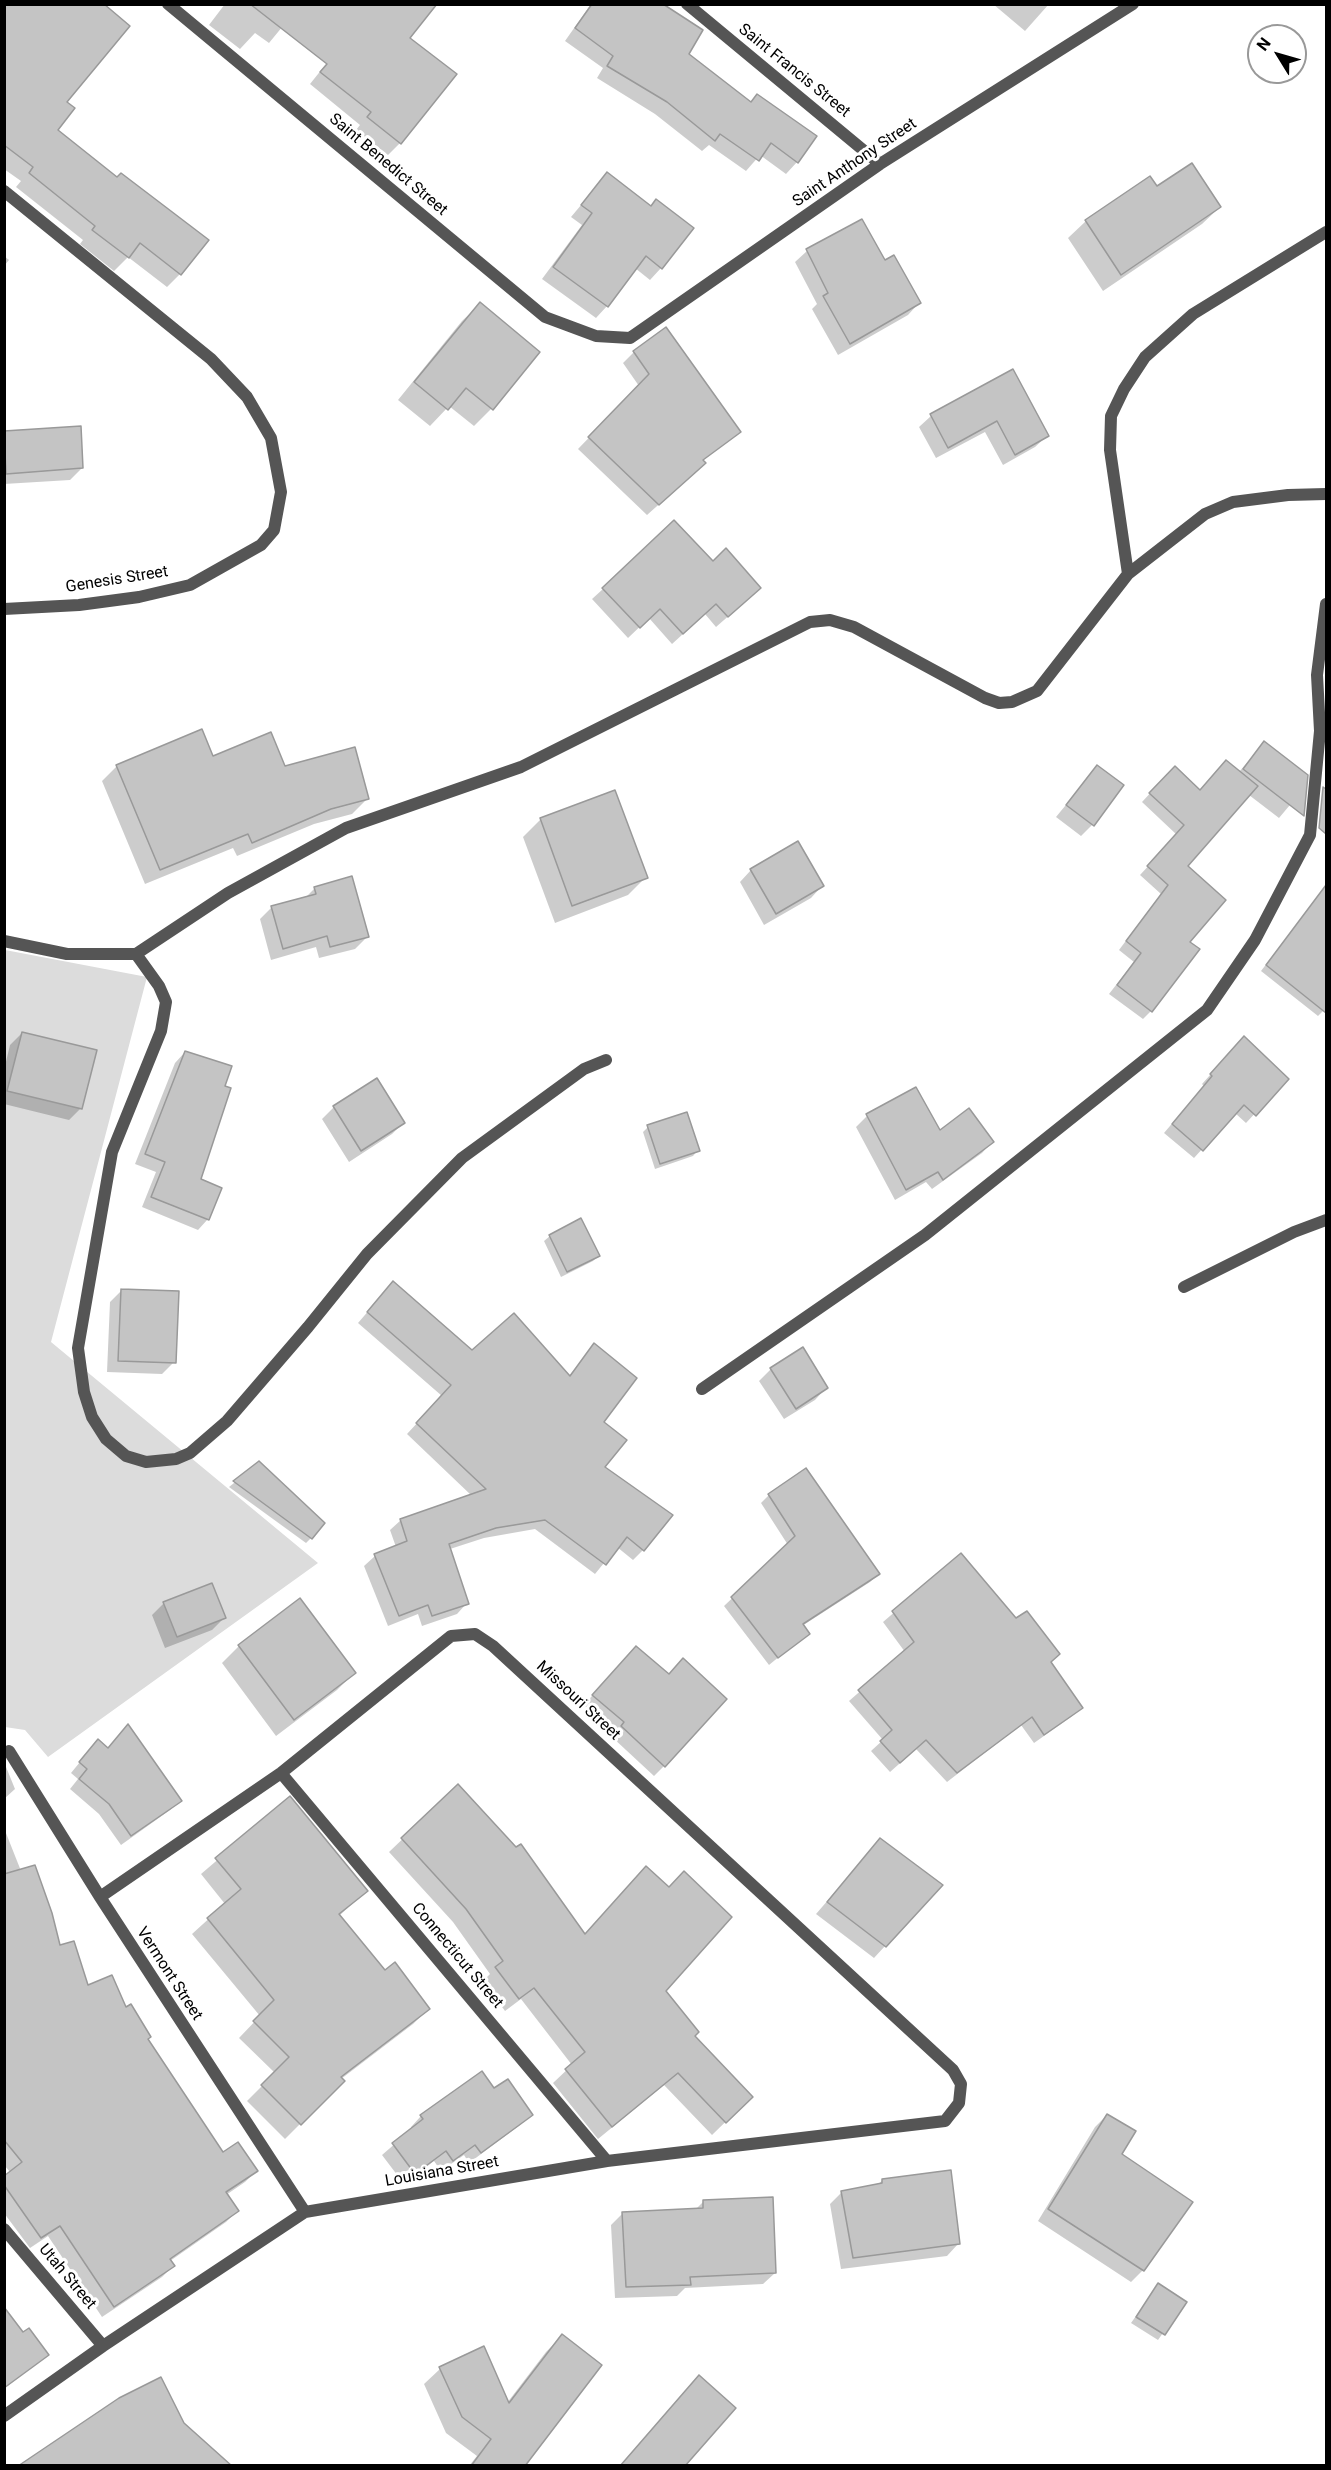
<!DOCTYPE html>
<html>
<head>
<meta charset="utf-8">
<style>
  body { margin:0 }
  #map { position:relative; width:1331px; height:2470px; overflow:hidden; background:#fff; font-family:Roboto,sans-serif }
  canvas { display:block }
  .frame { position:absolute; inset:0; border:6px solid #000; pointer-events:none }
  .north { position:absolute; left:1247px; top:24px; width:60px; height:60px; box-sizing:border-box; background:#fff; border:2px solid #999; border-radius:50%; rotate:307deg; font-size:16px; font-weight:700; line-height:24px; text-align:center; color:#000 }
  .north::after { content:''; display:block; margin:auto; width:21px; height:27px; background:#000; clip-path:polygon(50% 0,100% 100%,50% 72%,0 100%) }
</style>
</head>
<body>
<div id="map">
<canvas width="1331" height="2470"></canvas>
<div class="frame"></div>
<div class="north">N</div>
</div>
<script>
const ctx = document.querySelector('canvas').getContext('2d');
ctx.lineJoin = 'round';
function fill(path, color) {
  ctx.fillStyle = color;
  ctx.fill(path, 'evenodd');
}
function poly(rows) {
  const path = new Path2D();
  for (const r of rows) {
    path.moveTo(r[0], r[1]);
    for (let i = 2; i < r.length; i += 2) path.lineTo(r[i], r[i + 1]);
  }
  return path;
}
function trace(path, color, width, dash) {
  ctx.strokeStyle = color;
  ctx.lineWidth = width;
  ctx.lineCap = dash ? 'butt' : 'round';
  ctx.setLineDash(dash || []);
  ctx.stroke(path);
}
function drawText(font, color, halo, rows, align = 'center') {
  ctx.font = font + ' Roboto,sans-serif';
  ctx.lineWidth = 6;
  ctx.setLineDash([]);
  ctx.textBaseline = 'middle';
  ctx.strokeStyle = halo;
  ctx.fillStyle = color;
  for (const [text, x, y, turn = 0] of rows) {
    ctx.save();
    ctx.translate(x, y);
    ctx.rotate((+turn || 0) * Math.PI / 180);
    ctx.textAlign = isNaN(turn) ? turn : align;
    if (halo) ctx.strokeText(text, 0, 0);
    ctx.fillText(text, 0, 0);
    ctx.restore();
  }
}
fill(poly([
  [5,950,147,977,51,1342,318,1563,48,1757,25,1730,5,1727]
]), '#dcdcdc');
fill(poly([
  [4,4,65,102,56,130,180,274,167,287,128,257,114,271,80,244,83,240,16,187,21,181,4,169],
  [225,4,301,4,269,43,255,33,240,49,209,25],
  [374,4,407,38,400,143,388,155,356,130,360,125,310,84],
  [591,4,632,4,687,54,750,103,757,96,797,162,786,174,760,155,746,171,709,145,702,151,655,114,597,78,603,68,565,41],
  [993,4,1049,4,1025,31],
  [607,174,661,268,650,280,635,268,607,306,596,318,542,279,582,225,571,217],
  [1157,188,1220,207,1202,224,1103,291,1068,238,1086,221],
  [861,221,884,263,919,303,908,315,838,355,812,309,817,304,795,262,807,251],
  [4,256,9,260,4,266],
  [480,304,538,352,491,409,474,426,449,406,430,426,398,400,462,321],
  [666,329,739,431,702,461,693,474,647,515,578,449,639,386,623,363,634,352],
  [1012,371,1047,436,1035,447,1003,465,985,432,936,458,919,427,931,416],
  [4,433,82,468,70,480,4,484],
  [603,589,748,599,716,627,705,614,672,644,649,618,628,638,592,599],
  [1264,743,1305,787,1279,818,1249,795,1186,866,1188,942,1151,1011,1143,1019,1109,994,1134,962,1119,950,1161,894,1140,875,1177,835,1142,802,1166,776,1200,792,1239,772],
  [213,758,284,768,367,799,352,814,314,824,237,856,233,848,145,884,102,781,117,766],
  [1097,767,1092,825,1081,836,1056,817],
  [614,792,646,877,628,895,555,923,523,837,540,820],
  [751,870,822,886,811,898,764,925,740,882],
  [1326,886,1326,1008,1318,1016,1261,971],
  [315,888,367,937,355,949,319,958,316,947,271,960,260,919,272,907,304,899],
  [22,1033,81,1108,69,1120,4,1104,4,1070,10,1045],
  [1235,1047,1287,1079,1246,1123,1235,1113,1194,1158,1164,1133,1204,1086,1202,1084],
  [185,1052,199,1180,208,1219,198,1230,142,1207,156,1172,135,1164,175,1063],
  [334,1107,403,1123,392,1134,349,1162,322,1119],
  [867,1116,992,1142,982,1153,932,1189,926,1182,895,1200,856,1127],
  [648,1127,698,1150,693,1156,655,1169,643,1132],
  [550,1236,598,1256,593,1261,561,1277,544,1241],
  [122,1290,174,1362,162,1374,107,1372,110,1302],
  [383,1294,472,1352,569,1376,594,1345,603,1468,643,1550,633,1560,617,1547,595,1574,535,1529,484,1538,450,1549,467,1603,457,1614,422,1626,418,1614,388,1626,364,1566,375,1556,396,1547,390,1530,401,1520,472,1496,407,1434,442,1396,358,1323],
  [771,1369,826,1388,815,1400,784,1419,759,1381],
  [259,1463,311,1538,306,1543,229,1487],
  [769,1495,878,1574,870,1582,802,1626,808,1633,769,1665,724,1606,788,1545,761,1503],
  [961,1555,1050,1663,1081,1708,1071,1717,1034,1743,1021,1725,947,1782,916,1749,890,1772,871,1751,883,1740,849,1701,905,1652,883,1622],
  [164,1603,224,1618,212,1630,165,1648,152,1615],
  [239,1646,354,1673,337,1690,276,1736,222,1663],
  [626,1658,664,1766,654,1776,612,1737,615,1734,583,1706],
  [89,1751,180,1800,170,1810,121,1845,99,1814,70,1789,78,1779,71,1773],
  [4,1762,15,1789,4,1799],
  [458,1786,585,1935,693,2036,751,2097,712,2135,664,2085,598,2139,553,2083,572,2065,521,1999,505,2011,483,1981,490,1974,453,1922,389,1852],
  [290,1798,366,1891,339,1916,384,1972,428,2009,413,2024,341,2079,343,2081,285,2139,247,2101,275,2073,239,2038,260,2016,192,1934,225,1904,201,1874],
  [4,1828,21,1871,59,1947,88,1987,125,2009,222,2154,256,2171,245,2182,226,2195,237,2211,226,2222,170,2261,173,2266,162,2277,102,2317,48,2236,30,2248,4,2213,4,2177,11,2173,4,2165],
  [880,1840,885,1946,874,1958,816,1914],
  [494,2091,531,2114,520,2125,469,2163,464,2155,441,2171,434,2161,404,2184,382,2155,412,2129,411,2127,421,2116],
  [1107,2115,1120,2155,1191,2203,1143,2270,1131,2282,1038,2221,1095,2127],
  [883,2180,958,2244,947,2256,841,2269,830,2204,841,2193,877,2185],
  [703,2202,775,2273,763,2284,685,2288,677,2296,615,2298,611,2225,623,2213,695,2210],
  [1158,2285,1184,2303,1158,2340,1131,2323],
  [4,2309,23,2334,47,2354,4,2389],
  [562,2336,523,2466,469,2466,477,2456,446,2433,424,2384,440,2369,483,2348,507,2403,546,2352]
]), '#0003');
const building = poly([
  [4,4,104,4,130,26,67,102,75,108,58,130,117,177,121,173,209,240,181,275,140,243,129,258,92,230,95,226,29,173,33,167,4,145,4,4],
  [250,4,437,4,410,38,457,74,401,144,367,117,371,112,320,72,327,64,250,4],
  [592,4,663,4,703,30,689,54,751,102,757,94,817,136,798,163,771,143,759,161,720,134,715,141,667,102,607,66,613,56,575,28,592,4],
  [1192,163,1221,207,1121,275,1085,220,1150,176,1157,186,1192,163],
  [607,172,651,206,656,199,694,228,662,269,646,256,608,307,553,267,592,213,581,205,607,172],
  [862,219,885,260,894,255,921,303,850,344,823,296,828,293,806,249,862,219],
  [480,302,540,352,493,410,466,388,448,410,414,382,480,302],
  [666,327,741,432,703,460,706,463,659,505,588,437,649,374,633,351,666,327],
  [1013,369,1049,436,1015,455,997,421,948,448,930,414,1013,369],
  [81,426,83,468,6,474,4,431,81,426],
  [674,520,713,561,726,548,761,588,728,617,716,604,683,634,660,609,640,628,602,588,674,520],
  [202,729,213,756,271,732,285,766,355,747,369,799,331,809,252,843,248,834,160,870,116,765,202,729],
  [1264,741,1308,775,1304,816,1243,769,1264,741],
  [1226,760,1258,786,1188,866,1226,900,1190,942,1200,949,1152,1012,1117,985,1141,953,1126,941,1168,885,1147,866,1184,825,1149,793,1175,766,1200,790,1226,760],
  [1097,765,1124,785,1094,826,1066,805,1097,765],
  [1323,787,1326,789,1326,834,1319,828,1323,787],
  [615,790,648,878,572,906,540,818,615,790],
  [798,841,824,886,776,914,750,869,798,841],
  [352,876,369,937,330,947,327,936,283,949,271,906,316,894,314,887,352,876],
  [1326,885,1326,1013,1266,965,1326,885],
  [22,1032,97,1050,82,1109,7,1091,22,1032],
  [1244,1036,1289,1079,1256,1116,1244,1105,1203,1151,1172,1124,1212,1076,1210,1074,1244,1036],
  [185,1051,232,1066,225,1086,231,1088,201,1179,222,1188,209,1220,151,1197,165,1162,145,1154,185,1051],
  [377,1078,405,1123,361,1151,333,1106,377,1078],
  [916,1087,940,1130,969,1108,994,1142,943,1180,938,1172,906,1190,866,1114,916,1087],
  [687,1112,700,1151,660,1164,647,1125,687,1112],
  [581,1218,600,1256,567,1272,549,1235,581,1218],
  [393,1281,472,1350,514,1313,570,1376,594,1343,637,1378,604,1422,627,1440,605,1467,673,1515,644,1551,627,1537,606,1565,545,1520,496,1528,449,1544,469,1604,432,1616,428,1605,399,1616,374,1554,407,1541,400,1519,486,1489,416,1423,451,1385,367,1312,393,1281],
  [121,1289,179,1291,176,1363,118,1361,121,1289],
  [803,1347,828,1388,796,1409,770,1368,803,1347],
  [259,1461,325,1523,312,1539,233,1481,259,1461],
  [806,1468,880,1574,803,1624,810,1634,778,1658,731,1597,795,1536,768,1494,806,1468],
  [961,1553,1016,1618,1027,1611,1060,1654,1051,1662,1083,1708,1044,1735,1032,1717,957,1773,926,1740,900,1763,880,1741,892,1730,858,1690,914,1642,892,1611,961,1553],
  [212,1583,226,1618,177,1637,163,1602,212,1583],
  [300,1598,356,1673,294,1720,238,1645,300,1598],
  [636,1646,669,1674,683,1658,727,1699,665,1767,621,1726,624,1722,592,1695,636,1646],
  [128,1724,182,1801,131,1836,109,1804,79,1779,87,1769,79,1762,98,1739,108,1748,128,1724],
  [458,1784,516,1847,521,1844,585,1934,646,1866,669,1887,684,1871,732,1917,666,1991,699,2032,695,2036,753,2097,726,2123,678,2073,612,2127,565,2069,585,2052,534,1988,519,1999,495,1967,503,1961,466,1909,401,1838,458,1784],
  [290,1796,368,1891,339,1914,385,1970,395,1962,430,2009,341,2077,345,2081,301,2125,261,2085,289,2057,253,2021,274,2000,207,1918,241,1889,215,1858,290,1796],
  [880,1838,943,1885,886,1947,827,1902,880,1838],
  [35,1865,52,1913,60,1945,74,1941,88,1985,112,1975,126,2007,131,2004,151,2037,148,2039,223,2152,238,2142,258,2171,226,2192,239,2211,170,2259,175,2266,114,2307,60,2226,41,2238,4,2185,4,2176,22,2162,4,2140,4,1874,35,1865],
  [482,2071,494,2088,508,2079,533,2115,481,2153,475,2145,453,2161,446,2151,415,2174,392,2143,423,2119,420,2115,482,2071],
  [1107,2114,1136,2131,1122,2154,1193,2202,1144,2271,1048,2209,1107,2114],
  [951,2170,960,2244,853,2258,841,2191,882,2183,882,2179,951,2170],
  [773,2197,776,2273,690,2277,691,2285,626,2287,622,2212,703,2208,703,2200,773,2197],
  [1158,2283,1187,2302,1165,2335,1136,2317,1158,2283],
  [4,2307,23,2332,29,2328,49,2355,4,2388,4,2307],
  [562,2334,602,2365,525,2466,471,2466,491,2439,462,2417,439,2367,484,2346,509,2403,562,2334],
  [699,2375,736,2408,685,2466,620,2466,699,2375],
  [161,2377,184,2423,232,2466,18,2466,119,2398,161,2377]
]);
fill(building, '#c4c4c4');
trace(building, '#999', 1.5);
trace(poly([
  [168,4,545,317,596,336,630,338,880,164,1133,4],
  [687,4,880,164],
  [4,191,211,359,247,397,271,438,281,492,274,530,261,545,190,585,139,597,79,605,4,609],
  [1128,574,1110,450,1111,416,1124,389,1145,357,1193,314,1326,232],
  [4,941,67,954,136,954],
  [136,954,228,893,346,828,521,767,810,622,830,620,854,627,985,698,999,703,1012,702,1037,691,1128,574,1205,514,1233,502,1288,495,1326,494],
  [136,954,159,986,166,1002,161,1031,112,1152,78,1348,84,1392,92,1417,106,1439,126,1456,146,1462,176,1459,190,1453,227,1421,308,1327,367,1254,462,1158,584,1069,606,1060],
  [1184,1287,1294,1232,1326,1220],
  [702,1389,925,1235,1207,1010,1255,940,1310,835,1320,731,1317,675,1326,604],
  [9,1751,100,1897,305,2212],
  [281,1773,607,2161],
  [4,2229,103,2346],
  [4,2416,103,2346,305,2212,607,2161,945,2121,959,2103,961,2084,953,2070,493,1646,475,1634,451,1636,281,1773,100,1897]
]), '#555', 12);
drawText('16px', '#000', '#fff', [
  ["Saint Francis Street",794,71,39],
  ["Saint Anthony Street",855,163,-34],
  ["Saint Benedict Street",388,165,40],
  ["Genesis Street",117,580,-9],
  ["Missouri Street",578,1701,43],
  ["Connecticut Street",457,1956,50],
  ["Vermont Street",169,1974,57],
  ["Louisiana Street",442,2172,-10],
  ["Utah Street",67,2277,50]
]);
</script>
</body>
</html>
